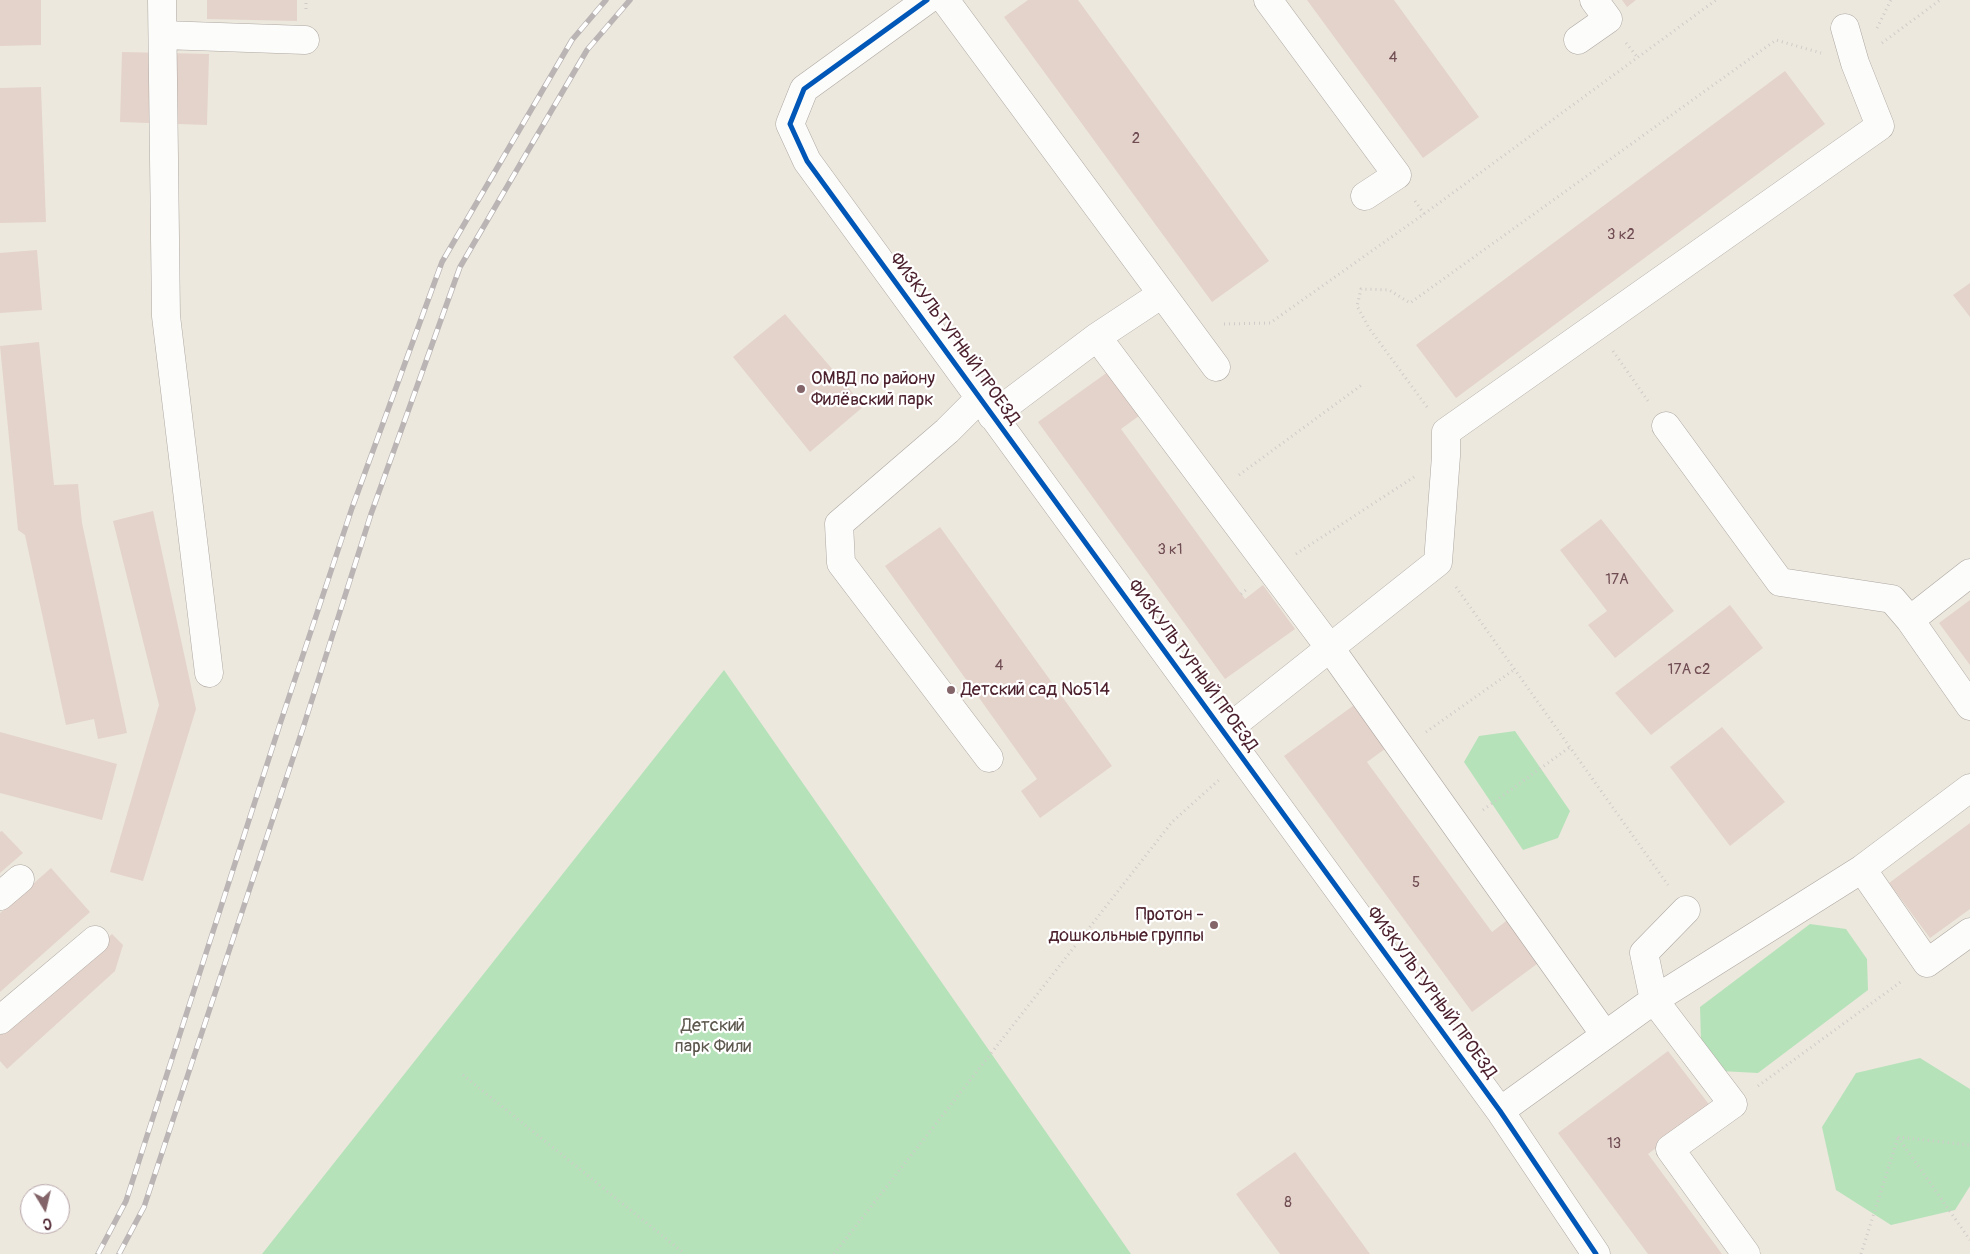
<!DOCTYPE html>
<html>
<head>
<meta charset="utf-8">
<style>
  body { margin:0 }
  #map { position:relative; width:1970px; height:1254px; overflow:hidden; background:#ece8dd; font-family:Pangolin,sans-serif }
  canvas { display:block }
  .north { position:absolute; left:20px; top:1184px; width:50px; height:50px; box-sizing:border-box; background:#fff; border:1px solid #b7a5aa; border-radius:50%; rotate:171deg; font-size:14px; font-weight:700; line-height:20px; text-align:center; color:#4a1f2b }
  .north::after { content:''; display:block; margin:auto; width:18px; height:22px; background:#836569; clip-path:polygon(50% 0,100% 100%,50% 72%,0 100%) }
</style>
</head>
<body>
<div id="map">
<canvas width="1970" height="1254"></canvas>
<div class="north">С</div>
</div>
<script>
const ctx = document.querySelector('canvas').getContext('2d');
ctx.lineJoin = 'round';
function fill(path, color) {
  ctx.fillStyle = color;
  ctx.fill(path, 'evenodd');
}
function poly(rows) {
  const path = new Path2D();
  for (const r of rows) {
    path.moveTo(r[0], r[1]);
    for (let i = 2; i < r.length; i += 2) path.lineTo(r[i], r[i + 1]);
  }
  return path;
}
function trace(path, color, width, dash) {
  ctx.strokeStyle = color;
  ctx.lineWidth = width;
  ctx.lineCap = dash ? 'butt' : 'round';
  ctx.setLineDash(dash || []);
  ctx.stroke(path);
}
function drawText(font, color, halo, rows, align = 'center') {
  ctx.font = font + ' Pangolin,sans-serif';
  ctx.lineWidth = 4.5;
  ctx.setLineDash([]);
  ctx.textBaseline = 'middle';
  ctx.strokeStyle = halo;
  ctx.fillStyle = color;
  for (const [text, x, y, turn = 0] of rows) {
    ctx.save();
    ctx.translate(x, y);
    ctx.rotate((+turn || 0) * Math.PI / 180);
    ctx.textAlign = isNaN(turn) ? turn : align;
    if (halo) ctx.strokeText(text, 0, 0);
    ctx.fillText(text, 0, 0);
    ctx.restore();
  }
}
fill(poly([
  [724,670,1131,1254,262,1254],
  [1515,731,1570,811,1558,838,1523,850,1464,762,1479,736],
  [1810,924,1846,929,1867,959,1868,990,1758,1073,1720,1071,1701,1042,1700,1007],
  [1920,1058,1970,1089,1970,1186,1955,1210,1891,1225,1836,1190,1822,1127,1856,1073]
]), '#b6e2ba');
fill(poly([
  [0,0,41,0,41,45,0,46],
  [207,0,297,0,297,21,207,19],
  [1028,0,1078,0,1269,261,1212,302,1004,17],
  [1307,0,1394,0,1479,117,1423,158],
  [1622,0,1636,0,1627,7],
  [122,52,209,54,207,125,120,122],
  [1785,71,1825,124,1456,398,1416,345],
  [41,87,46,222,0,223,0,88],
  [37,250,42,310,0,313,0,253],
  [1970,283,1970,317,1953,295],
  [785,314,864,406,810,452,733,357],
  [39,342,54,485,78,484,82,523,127,733,98,739,94,719,66,725,25,535,18,530,0,346],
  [1112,369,1143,413,1121,429,1245,599,1263,585,1295,629,1225,679,1038,422],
  [153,511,196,709,143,881,110,872,159,705,113,521],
  [1601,519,1674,611,1615,658,1588,625,1607,611,1560,550],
  [940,527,1112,766,1040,818,1021,791,1037,779,885,566],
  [1970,600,1970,665,1939,623],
  [1730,605,1763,648,1651,735,1615,693],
  [1357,703,1389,746,1367,762,1372,769,1492,932,1510,918,1541,961,1472,1012,1284,756],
  [1722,727,1785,802,1730,846,1670,767],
  [0,732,117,764,102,820,0,793],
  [1970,823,1970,909,1930,938,1889,883],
  [2,831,23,853,0,873,0,832],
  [51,868,90,912,0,992,0,913],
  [112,934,123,945,115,971,7,1069,0,1061,0,1035],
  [1668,1051,1711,1107,1648,1154,1722,1254,1648,1254,1558,1133],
  [1295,1152,1340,1213,1370,1254,1280,1254,1236,1194]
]), '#e4d3cb');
const minor = poly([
  [162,0,166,316,209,673],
  [927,0,804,89,790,124,807,161,1500,1111,1596,1254],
  [945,0,1216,367],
  [1268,0,1397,175,1365,196],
  [163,35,305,40],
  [1578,40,1608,19,1594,0],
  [1097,337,1330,648,1605,1035],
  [980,398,947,431,839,524,841,563,989,758],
  [992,416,1097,337,1162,294],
  [1666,426,1780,582,1892,599,1910,620,1970,706],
  [1910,620,1970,573],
  [1224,732,1438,562,1446,456,1446,432,1880,126,1855,63,1845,28],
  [1862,869,1927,963,1970,932],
  [0,896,20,879],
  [1686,910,1644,953,1654,1000,1733,1104,1670,1149,1746,1254],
  [0,1020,95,940],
  [1500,1111,1654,1000,1862,869,1970,788]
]);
trace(minor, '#aea7a2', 29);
trace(poly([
  [306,9,306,0],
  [1877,28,1891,0],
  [1626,43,1638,58],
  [1882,43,1940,0],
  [1415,201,1424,214],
  [1224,324,1270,323,1424,214,1716,0],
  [1613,351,1648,401],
  [1427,407,1369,328,1357,306,1361,289,1389,290,1410,303,1776,40,1821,53],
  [1239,475,1363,384],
  [1296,554,1414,477],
  [1456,587,1668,885],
  [1241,594,1248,588],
  [1426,732,1515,669],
  [1483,810,1570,747],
  [463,1075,685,1254],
  [1758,1086,1902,981],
  [1898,1137,1970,1240],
  [1898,1137,1970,1145],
  [834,1254,1172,822,1220,779],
  [1861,1254,1898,1138]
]), '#cfcbc9', 3, [1, 4]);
trace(minor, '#fcfcfa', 28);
const rail = poly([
  [98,1254,126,1201,280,724,352,508,442,262,572,40,606,0],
  [119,1254,144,1207,303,728,371,514,460,267,587,50,630,0]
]);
trace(rail, '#bab4b4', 5.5);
trace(rail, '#fff', 4, [11]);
trace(poly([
  [927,0,804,89,790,124,807,161,1500,1111,1596,1254]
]), '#0057b8', 5);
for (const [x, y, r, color] of [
  [801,389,5,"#836569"],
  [951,690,5,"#836569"],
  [1214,925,5,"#836569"]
]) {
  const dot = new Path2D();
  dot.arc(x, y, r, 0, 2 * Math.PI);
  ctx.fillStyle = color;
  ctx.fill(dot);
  trace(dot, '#fff', 2);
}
drawText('15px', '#704c53', null, [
  ["4",1393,58],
  ["2",1136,139],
  ["3 к2",1621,235],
  ["3 к1",1170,550],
  ["17А",1617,580],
  ["4",999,666],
  ["17А с2",1689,670],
  ["5",1416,883],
  ["13",1614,1144],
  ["8",1288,1203]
]);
drawText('18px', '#4a1f2b', '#fff', [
  ["ФИЗКУЛЬТУРНЫЙ ПРОЕЗД",954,339,54],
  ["ФИЗКУЛЬТУРНЫЙ ПРОЕЗД",1192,666,54],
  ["ФИЗКУЛЬТУРНЫЙ ПРОЕЗД",1431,993,54]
]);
drawText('18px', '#4a1f2b', '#fff', [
  ["ОМВД по району",811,379],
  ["Филёвский парк",811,400],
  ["Детский сад №514",961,690],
  ["Протон -",1204,915,"right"],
  ["дошкольные группы",1204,936,"right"]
], 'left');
drawText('18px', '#5d584e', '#fff', [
  ["Детский",713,1026],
  ["парк Фили",713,1047]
]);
</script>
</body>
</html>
